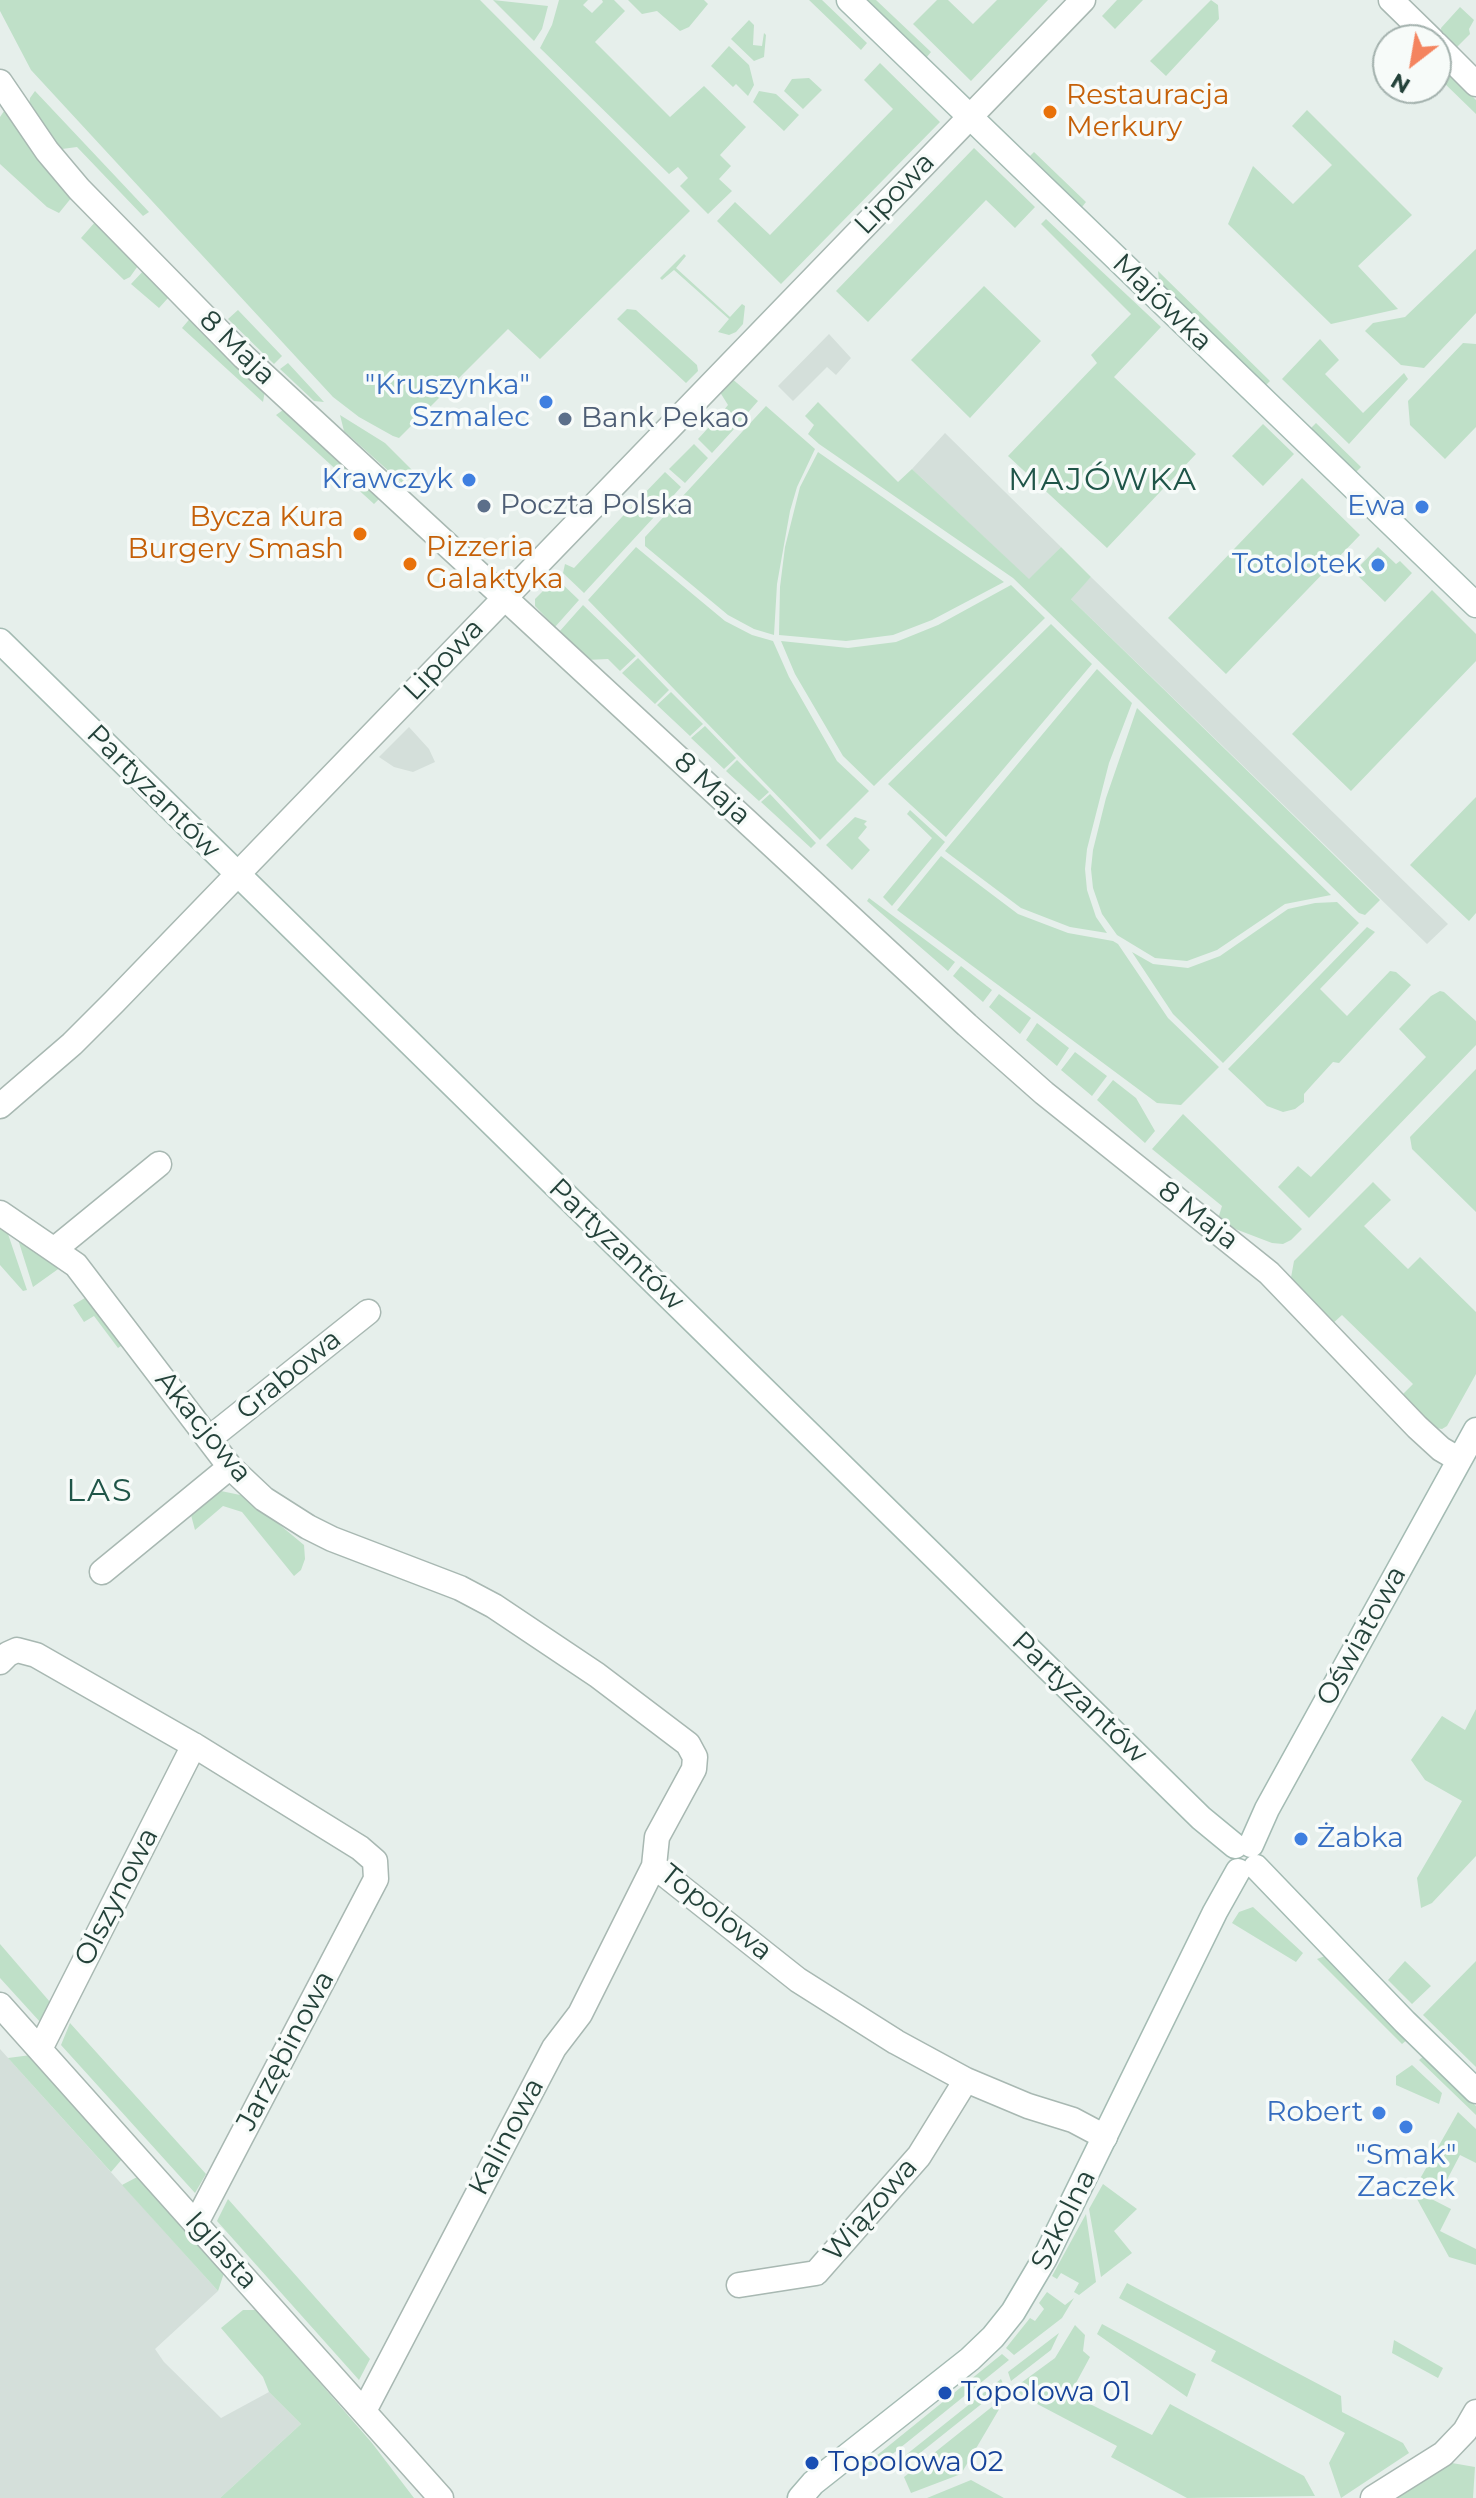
<!DOCTYPE html>
<meta charset="utf-8">
<style>
body{margin:0}
#map{position:relative;width:1476px;height:2498px;overflow:hidden;background:#e6efeb;font-family:Montserrat,sans-serif}
canvas{display:block}
.north{position:absolute;left:1372px;top:24px;width:80px;height:80px;box-sizing:border-box;background:#f7fbf9;border:2px solid #a3b1ad;border-radius:50%;rotate:211deg;font-size:22px;font-weight:700;line-height:32px;text-align:center;color:#24423a}
.north::after{content:'';display:block;margin:auto;width:28px;height:36px;background:#f4845f;clip-path:polygon(50% 0,100% 100%,50% 72%,0 100%)}
</style>
<div id="map">
<canvas width="1476" height="2498"></canvas>
<div class="north">N</div>
</div>
<script>
const context = document.querySelector('canvas').getContext('2d');
context.lineJoin = 'round';
function paint(path, color) { context.fillStyle = color; context.fill(path, 'evenodd'); }
const poly = rows => new Path2D(rows.map(r => 'M' + r).join(''));
function stroke(path, color, width, dash) { context.strokeStyle = color; context.lineWidth = width; context.lineCap = dash ? 'butt' : 'round'; context.setLineDash(dash || []); context.stroke(path); }
function drawText(font, color, halo, rows, align = 'center') {
  context.font = font + ' Montserrat,sans-serif'; context.lineWidth = 7; context.setLineDash([]); context.textBaseline = 'middle'; context.strokeStyle = halo; context.fillStyle = color; for (const [text, x, y, turn = 0] of rows) {
    context.save(); context.translate(x, y); context.rotate((+turn || 0) * Math.PI / 180); context.textAlign = isNaN(turn) ? turn : align; if (halo) context.strokeText(text, 0, 0); context.fillText(text, 0, 0); context.restore();
  }
}
paint(poly([
 [829,334,851,358,836,375,827,367,793,401,778,386],
 [945,433,1061,547,1029,580,912,469],
 [1091,577,1448,924,1427,944,1070,598],
 [409,727,429,749,435,762,413,772,394,767,379,757],
 [0,2049,218,2291,155,2349,164,2362,221,2418,269,2392,301,2424,220,2498,0,2498]
]), '#d4dfda');
paint(poly([
 [0,0,480,0,690,211,540,359,508,329,399,438,393,436,359,417,333,397,31,70,0,11],
 [493,0,548,6,542,29,534,41],
 [559,0,588,0,583,5,592,13,603,2,602,0,614,0,625,11,595,42,670,117,704,86,746,127,720,155,731,166,719,179,732,191,708,214,680,186,688,178,678,167,669,174,540,48,552,25],
 [628,0,704,0,708,4,689,27,680,31,657,11,642,14],
 [809,0,822,0,867,43,861,50],
 [867,0,876,0,931,52,926,58],
 [937,0,948,0,973,24,997,0,1048,0,971,81,913,24],
 [1117,0,1143,0,1115,29,1102,16],
 [1211,0,1218,5,1219,19,1166,76,1150,61],
 [1460,7,1474,20,1469,29,1470,34,1454,50,1442,39,1441,28],
 [749,20,754,25,753,45,762,46,764,33,766,35,764,57,754,61,731,39],
 [729,46,749,65,754,85,748,96,736,84,733,87,711,66],
 [880,63,940,122,781,284,717,221,735,202,770,235,893,109,864,80],
 [1448,72,1476,100,1476,114,1441,80],
 [809,78,822,90,803,109,784,91,792,79],
 [35,91,149,212,143,216,77,147,62,149,33,113,29,106,30,98],
 [759,91,776,94,799,115,784,131,753,102],
 [1307,110,1412,215,1358,266,1398,309,1331,324,1228,224,1253,166,1293,204,1332,165,1292,126],
 [4,111,72,197,59,213,47,207,0,164,0,117],
 [974,148,1035,207,1015,228,986,200,868,322,836,291],
 [1034,152,1086,202,1082,207,1030,156],
 [1046,219,1161,327,1114,377,1196,454,1107,548,1008,456,1097,363,1091,355,1131,314,1041,224],
 [96,221,140,263,130,277,124,280,81,238],
 [1476,249,1476,313,1424,368,1401,365,1365,331,1373,323,1405,317],
 [684,254,686,256,676,268,730,317,742,304,745,306,743,324,736,332,729,335,718,332,729,319,674,270,662,280,660,278],
 [145,269,169,292,168,298,159,308,131,284],
 [1158,271,1270,381,1266,385,1159,281],
 [984,286,1041,341,970,418,911,360],
 [627,309,636,310,697,365,698,371,686,383,617,319],
 [238,310,282,356,274,364,228,319],
 [193,315,266,385,263,402,182,328],
 [1320,339,1339,360,1325,374,1363,413,1404,373,1408,379,1349,444,1282,379],
 [1463,343,1476,344,1476,427,1445,459,1410,425,1408,401],
 [288,363,324,402,314,401,280,369],
 [730,377,758,401,738,424,723,411,728,405,718,389],
 [818,402,898,482,912,469,1029,579,1061,547,1091,577,1071,599,1380,900,1365,915,1359,913,1013,578,819,444,808,434,814,425,805,416],
 [766,406,815,449,797,487,790,511,777,584,774,635,754,629,728,615,645,546,645,537],
 [283,410,293,410,383,495,374,504,276,415],
 [340,415,385,443,413,471,402,483,344,431],
 [720,415,734,429,712,453,698,439],
 [1316,423,1361,467,1356,472,1311,428],
 [1263,424,1294,454,1263,486,1232,456],
 [694,444,708,458,685,483,669,469],
 [818,452,1004,582,932,620,893,635,846,641,779,635,780,587,785,547,800,487],
 [665,472,681,487,658,513,641,497],
 [1302,478,1360,535,1226,674,1168,618],
 [637,501,655,516,584,593,563,573,565,564,574,568],
 [636,547,725,621,752,635,773,641,789,677,837,761,869,791,820,840,588,600],
 [1378,547,1396,564,1400,561,1412,573,1385,602,1354,572],
 [556,578,579,600,555,627,535,606,535,599],
 [1011,585,1045,618,874,786,843,756,795,674,781,641,848,648,896,642,938,625],
 [1432,590,1476,634,1476,661,1351,791,1292,734],
 [583,605,636,656,620,671,608,659,586,660,559,632],
 [1051,624,1092,664,946,837,888,784],
 [638,658,669,690,655,704,622,673],
 [1097,669,1132,703,1109,763,1087,849,1085,869,1087,890,1096,917,1107,933,1070,927,1021,908,945,851],
 [671,692,703,724,690,736,657,705],
 [1137,708,1331,895,1285,904,1217,950,1187,961,1155,958,1117,935,1102,914,1093,888,1091,869,1093,850,1106,798],
 [705,726,736,758,724,769,691,738],
 [737,760,769,792,759,801,726,771],
 [770,794,816,843,811,848,761,802],
 [1476,797,1476,913,1469,921,1410,865],
 [910,810,945,842,892,906,883,897,932,838,907,814],
 [855,817,867,821,864,824,867,827,858,838,870,850,852,870,826,845],
 [941,856,1018,914,1068,933,1113,941,1118,944,1168,1018,1219,1067,1181,1105,1157,1103,897,910],
 [869,898,955,962,948,971,867,901],
 [1337,902,1359,923,1223,1063,1173,1014,1132,952,1153,964,1188,968,1220,956,1288,909,1315,903],
 [1367,927,1375,932,1320,989,1347,1016,1390,971,1396,972,1411,985,1339,1063,1333,1062,1312,1085,1304,1094,1304,1102,1295,1109,1283,1112,1267,1106,1228,1069],
 [961,966,992,990,983,1002,953,976],
 [1440,991,1444,992,1476,1021,1476,1045,1309,1218,1278,1187,1298,1166,1311,1177,1426,1057,1399,1029,1431,996],
 [999,994,1031,1018,1020,1034,989,1007],
 [1037,1023,1069,1048,1057,1066,1026,1040],
 [1075,1052,1107,1076,1092,1096,1061,1070],
 [1476,1069,1476,1212,1412,1149,1410,1137],
 [1113,1080,1136,1098,1155,1131,1145,1143,1097,1100],
 [1183,1114,1302,1229,1291,1240,1283,1244,1272,1243,1217,1222,1222,1206,1152,1149],
 [1373,1182,1391,1200,1364,1226,1408,1269,1420,1257,1476,1312,1476,1374,1447,1426,1442,1429,1436,1428,1402,1395,1413,1384,1342,1315,1331,1325,1290,1283,1294,1261],
 [0,1228,8,1234,27,1290,23,1291,0,1265],
 [16,1233,61,1267,33,1287],
 [90,1295,124,1344,118,1348,94,1316,84,1322,73,1305],
 [221,1491,245,1496,304,1545,305,1559,301,1570,294,1576,242,1512,223,1506,195,1530,191,1515,205,1500],
 [1476,1709,1476,1856,1432,1903,1421,1908,1417,1878,1462,1801,1425,1780,1411,1760,1442,1716,1465,1730],
 [1253,1907,1303,1953,1296,1962,1232,1923,1239,1912],
 [0,1944,50,2002,41,2023,0,1978],
 [1325,1956,1408,2039,1402,2044,1317,1959],
 [1405,1961,1431,1986,1412,2004,1388,1980],
 [1476,1961,1476,2067,1423,2015],
 [70,2023,206,2174,195,2193,61,2045],
 [31,2055,123,2158,111,2172,8,2058],
 [1424,2056,1476,2106,1476,2115,1419,2060],
 [1412,2065,1442,2093,1439,2104,1396,2085,1396,2076],
 [1458,2112,1476,2129,1476,2163,1460,2155,1439,2195,1417,2184],
 [139,2176,225,2270,218,2291,122,2185],
 [1103,2184,1137,2209,1114,2231,1132,2253,1101,2277,1089,2209],
 [1416,2191,1451,2209,1440,2231,1476,2249,1476,2265,1449,2257,1417,2199],
 [228,2199,370,2359,359,2380,217,2221],
 [1086,2214,1096,2282,1079,2295,1074,2292,1079,2283,1061,2273,1057,2279,1052,2276],
 [1127,2283,1341,2396,1342,2412,1403,2443,1409,2453,1341,2498,1329,2463,1345,2433,1211,2361,1216,2351,1119,2298],
 [1047,2292,1065,2305,1074,2298,1062,2318,1014,2355,1006,2348,1030,2318,1035,2321,1044,2309,1039,2303],
 [243,2310,257,2310,372,2443,414,2498,220,2498,301,2424,269,2392,263,2377,221,2328],
 [1102,2324,1196,2374,1187,2397,1097,2334],
 [1075,2325,1085,2335,1083,2351,1090,2357,1070,2394,1152,2435,1170,2404,1304,2476,1315,2496,1187,2498,1111,2457,1117,2446,1024,2397,1014,2388,1055,2358],
 [1059,2333,1051,2350,1011,2381,1008,2372],
 [1394,2340,1443,2368,1438,2378,1392,2353],
 [1002,2354,1009,2360,869,2473,865,2465],
 [1001,2379,1004,2386,900,2469,897,2462],
 [1008,2394,961,2474,911,2493,904,2477],
 [1452,2463,1475,2467,1473,2498,1390,2498],
 [971,2480,1004,2498,927,2498]
]), '#bfe0c8');
const street = poly([
 [1391,0,1432,40],
 [1436,44,1476,84],
 [0,82,47,151,79,189,244,357,967,1025,1044,1093,1269,1273,1417,1427,1441,1449,1458,1459],
 [0,1106,72,1044,114,1002,1083,0],
 [0,1213,76,1265,230,1467,264,1499,308,1527,332,1539,460,1588,494,1606,597,1675,688,1744,695,1757,694,1769,657,1837,654,1866,798,1980,896,2042,966,2080,1028,2106,1073,2120,1105,2137],
 [55,1249,159,1164],
 [210,1438,368,1312],
 [102,1572,230,1467],
 [0,1662,8,1654,17,1650,36,1655,197,1747,360,1848,375,1861,376,1879,196,2223],
 [0,2005,441,2498],
 [40,2049,194,1745],
 [739,2285,816,2273,919,2156,966,2080],
 [364,2411,554,2048,580,2014,654,1866],
 [1373,2498,1443,2454,1465,2431,1476,2412]
]);
const secondary = poly([
 [849,0,1476,605],
 [0,641,1201,1818,1235,1846],
 [1251,1845,1267,1809,1476,1430],
 [1256,1867,1405,2022,1476,2091],
 [800,2498,813,2483,970,2359,993,2337,1013,2312,1045,2258,1215,1912,1238,1871]
]);
stroke(street, '#a8b8b2', 27);
stroke(secondary, '#a4bbb3', 27);
stroke(street, '#fff', 24);
stroke(secondary, '#fff', 24);
for (const [x, y, r, color] of [
 [1050,112,8,"#e8710a"],
 [546,402,8,"#3f7fe0"],
 [565,419,8,"#5c6f8a"],
 [469,480,8,"#3f7fe0"],
 [484,506,8,"#5c6f8a"],
 [1422,507,8,"#3f7fe0"],
 [360,534,8,"#e8710a"],
 [410,564,8,"#e8710a"],
 [1378,565,8,"#3f7fe0"],
 [1301,1839,8,"#3f7fe0"],
 [1379,2113,8,"#3f7fe0"],
 [1406,2127,8,"#3f7fe0"],
 [945,2393,8,"#1a4fb4"],
 [812,2463,8,"#1a4fb4"]
]) { const dot = new Path2D(); dot.arc(x, y, r, 0, 2 * Math.PI); context.fillStyle = color; context.fill(dot); stroke(dot, '#f7fbf9', 3); }
drawText('28px', '#c56008', '#f7fbf9', [
 ["Restauracja",1066,96],
 ["Merkury",1066,128],
 ["Bycza Kura",344,518,"right"],
 ["Burgery Smash",344,550,"right"],
 ["Pizzeria",426,548],
 ["Galaktyka",426,580]
], 'left');
drawText('28px', '#24423a', '#f7fbf9', [
 ["Lipowa",895,194,-46],
 ["Majówka",1162,303,44],
 ["8 Maja",237,348,44],
 ["Lipowa",444,660,-46],
 ["8 Maja",712,789,43],
 ["Partyzantów",153,792,45],
 ["8 Maja",1198,1216,38],
 ["Partyzantów",616,1245,44],
 ["Grabowa",289,1375,-39],
 ["Akacjowa",203,1427,51],
 ["Oświatowa",1362,1636,-61],
 ["Partyzantów",1079,1698,44],
 ["Olszynowa",117,1897,-63],
 ["Topolowa",716,1913,39],
 ["Jarzębinowa",286,2051,-62],
 ["Kalinowa",507,2137,-62],
 ["Wiązowa",871,2210,-49],
 ["Szkolna",1064,2220,-63],
 ["Iglasta",221,2251,48]
]);
drawText('28px', '#366cbe', '#f7fbf9', [
 ["\"Kruszynka\"",530,386],
 ["Szmalec",530,418],
 ["Krawczyk",453,480],
 ["Ewa",1406,507],
 ["Totolotek",1362,565],
 ["Żabka",1317,1839,"left"],
 ["Robert",1363,2113],
 ["\"Smak\"",1406,2156,"center"],
 ["Zaczek",1406,2188,"center"]
], 'right');
drawText('28px', '#4e5e75', '#f7fbf9', [
 ["Bank Pekao",581,419],
 ["Poczta Polska",500,506]
], 'left');
drawText('28px', '#164399', '#f7fbf9', [
 ["Topolowa 01",961,2393],
 ["Topolowa 02",828,2463]
], 'left');
context.letterSpacing = '2px';
drawText('32px', '#1f5548', '#f7fbf9', [
 ["MAJÓWKA",1103,481],
 ["LAS",100,1492]
]);
context.letterSpacing = '0px';
</script>
